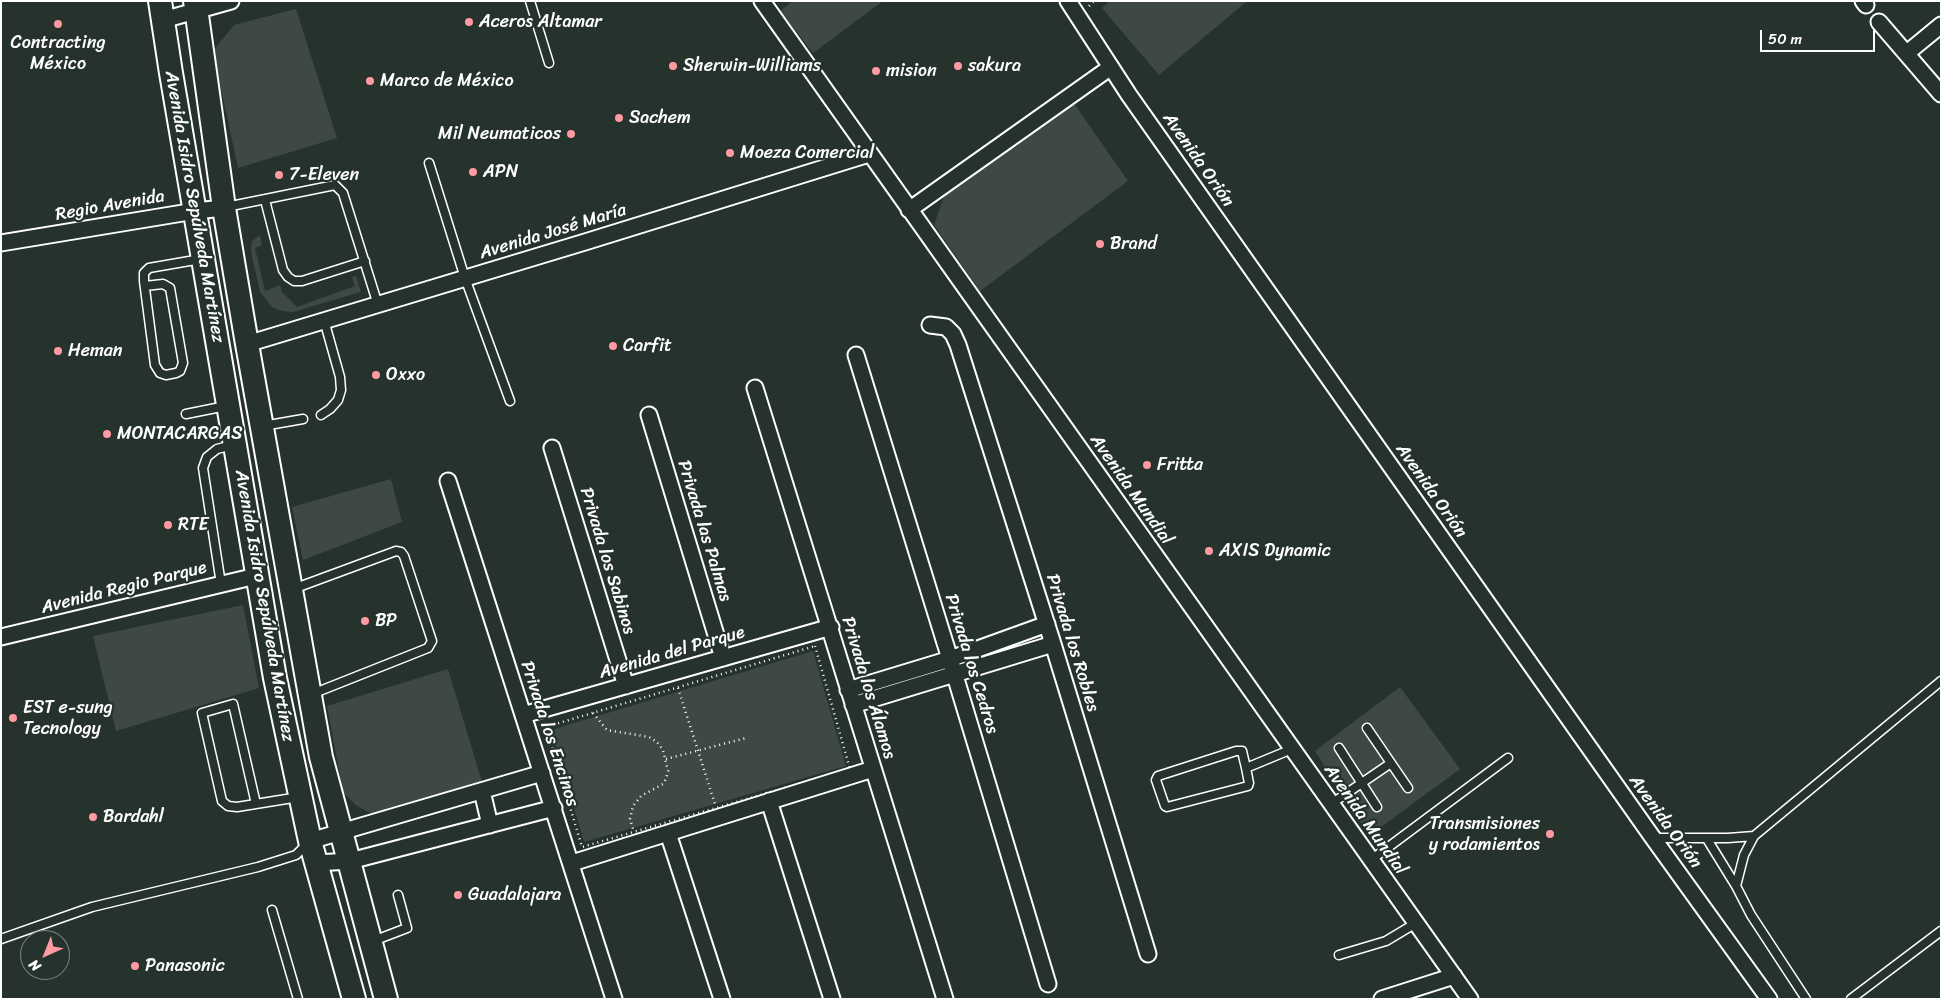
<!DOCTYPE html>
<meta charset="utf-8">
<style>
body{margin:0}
#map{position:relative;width:1942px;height:1000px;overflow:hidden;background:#26332d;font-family:Sriracha,sans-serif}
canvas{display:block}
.frame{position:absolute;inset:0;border:2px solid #fff;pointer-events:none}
.north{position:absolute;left:20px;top:930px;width:50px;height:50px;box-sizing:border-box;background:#26332d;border:1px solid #7d8581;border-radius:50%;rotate:224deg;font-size:14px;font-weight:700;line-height:20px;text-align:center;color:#fff}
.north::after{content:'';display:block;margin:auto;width:18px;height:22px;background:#ff9aa2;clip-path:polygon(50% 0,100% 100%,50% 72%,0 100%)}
.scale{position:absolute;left:1760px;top:30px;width:115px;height:22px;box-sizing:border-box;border:2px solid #fff;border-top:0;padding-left:6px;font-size:15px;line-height:18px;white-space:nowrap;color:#fff;-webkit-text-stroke:4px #26332d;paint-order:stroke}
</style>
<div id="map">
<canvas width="1942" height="1000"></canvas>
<div class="frame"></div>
<div class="north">N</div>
<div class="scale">50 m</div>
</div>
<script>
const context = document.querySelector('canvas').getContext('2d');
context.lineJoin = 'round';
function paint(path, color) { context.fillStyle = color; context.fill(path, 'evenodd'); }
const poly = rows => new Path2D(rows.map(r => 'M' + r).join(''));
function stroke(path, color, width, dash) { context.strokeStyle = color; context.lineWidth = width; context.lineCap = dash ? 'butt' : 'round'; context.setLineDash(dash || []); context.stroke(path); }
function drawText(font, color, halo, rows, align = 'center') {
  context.font = font + ' Sriracha,sans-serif'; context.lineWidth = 4.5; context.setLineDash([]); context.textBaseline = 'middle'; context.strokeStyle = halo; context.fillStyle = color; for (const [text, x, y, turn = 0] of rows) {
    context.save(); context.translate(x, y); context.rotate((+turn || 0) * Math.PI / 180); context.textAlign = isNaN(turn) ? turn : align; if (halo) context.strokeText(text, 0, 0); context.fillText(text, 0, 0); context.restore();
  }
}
paint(poly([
 [793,1,883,1,813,53,780,11],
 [1110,1,1247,1,1159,75,1102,8],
 [296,9,337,138,238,168,213,51,234,25],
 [1073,102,1128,181,980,291,934,225,944,196],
 [260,235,262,245,255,248,265,291,280,285,282,292,297,307,355,286,352,277,356,276,361,292,293,312,282,311,272,307,260,292,251,252,252,241],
 [391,479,402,522,303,560,292,507],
 [243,605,259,688,116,731,93,636],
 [813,651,846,766,584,842,551,730],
 [448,669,482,782,372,814,356,805,343,792,327,706],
 [1400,687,1460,769,1369,836,1315,751]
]), '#3e4944');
const service = poly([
 [530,1,549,63],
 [429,163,465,278,510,401],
 [265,200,283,270,288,277,294,281,302,281,365,261],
 [226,207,335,185,343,193,378,305],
 [145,286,163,284,170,288,183,363,180,371,176,373,166,375,160,373,155,365,144,281,144,273,149,268,201,259],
 [186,414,226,406],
 [321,415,330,409,338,400,341,390,340,377,324,320],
 [263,426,303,419],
 [221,584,203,468,207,457,217,449,233,445],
 [293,589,396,551,401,552,404,556,432,641,428,648,312,694],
 [1367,728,1408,788],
 [1339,748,1377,807],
 [1246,768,1249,783,1248,786,1167,807,1165,806,1156,780,1158,776,1236,751,1242,751,1246,768,1292,749],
 [256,804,233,704,202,713,222,801,228,806,237,807,299,797],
 [1331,804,1391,763],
 [1754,836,1744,855,1736,886,1751,915,1806,999],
 [1653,838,1728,838,1754,836,1941,681],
 [1707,839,1736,886],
 [1371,860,1508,758],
 [272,910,298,999],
 [1,939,92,907,258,867,296,855,307,844],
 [373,941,407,928,398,895],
 [1339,955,1386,941,1416,923],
 [1851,999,1941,931]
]);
const minor = poly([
 [762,1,1470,999],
 [1068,1,1129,95,1653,838,1769,999],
 [1863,1,1866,5],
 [163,20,231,1],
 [1879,22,1941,94],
 [1907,53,1941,25],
 [909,210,1111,67],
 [1,243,195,211,224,208],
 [930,325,946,327,953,334,958,345,1053,644,1148,954],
 [247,344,585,242,869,154],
 [856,355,950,659,1048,984],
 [755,388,945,999],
 [649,415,723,658],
 [552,448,626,686],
 [448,481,614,999],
 [1,637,256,576],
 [848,690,950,659,1047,624],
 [853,705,1053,644],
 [523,715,831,627],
 [482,791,490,825],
 [769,801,832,999],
 [668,833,722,999],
 [310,841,542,773],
 [316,863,350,861,554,808],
 [572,863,873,769],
 [1382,999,1454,976]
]);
const secondary = poly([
 [160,1,171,73,275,678,310,841,354,999],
 [195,1,224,208,247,344,321,757,386,999]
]);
stroke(service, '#fff', 11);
stroke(minor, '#fff', 19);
stroke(secondary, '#fff', 26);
stroke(poly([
 [1089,6,1094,1],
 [815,646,850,769,582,847,546,727,815,646],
 [678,688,715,804],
 [593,713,607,730,649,737,657,742,663,750,668,771,666,779,663,784,641,796,633,806,630,819,633,829],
 [666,759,746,738]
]), '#fff', 2.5, [1, 4]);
stroke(service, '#26332d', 8);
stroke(minor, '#26332d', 15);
stroke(secondary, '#26332d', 22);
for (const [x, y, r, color] of [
 [469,22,5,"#ff9aa2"],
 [58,24,5,"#ff9aa2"],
 [673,66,5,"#ff9aa2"],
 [958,66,5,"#ff9aa2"],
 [876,71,5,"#ff9aa2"],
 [370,81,5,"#ff9aa2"],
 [619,118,5,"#ff9aa2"],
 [571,134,5,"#ff9aa2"],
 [730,153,5,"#ff9aa2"],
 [473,172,5,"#ff9aa2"],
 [279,175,5,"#ff9aa2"],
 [1100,244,5,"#ff9aa2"],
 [613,346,5,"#ff9aa2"],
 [58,351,5,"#ff9aa2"],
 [376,375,5,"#ff9aa2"],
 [107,434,5,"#ff9aa2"],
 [1147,465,5,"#ff9aa2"],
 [168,525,5,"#ff9aa2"],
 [1209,551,5,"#ff9aa2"],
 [365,621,5,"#ff9aa2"],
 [13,718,5,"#ff9aa2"],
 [93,817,5,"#ff9aa2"],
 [1550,834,5,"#ff9aa2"],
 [458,895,5,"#ff9aa2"],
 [135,966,5,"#ff9aa2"]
]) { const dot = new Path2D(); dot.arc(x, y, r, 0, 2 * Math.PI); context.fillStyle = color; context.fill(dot); stroke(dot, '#26332d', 2); }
drawText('18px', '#fff', '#26332d', [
 ["Aceros Altamar",479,22],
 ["Contracting",58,43,"center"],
 ["México",58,64,"center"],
 ["Sherwin-Williams",683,66],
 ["sakura",968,66],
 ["mision",886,71],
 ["Marco de México",380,81],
 ["Sachem",629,118],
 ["Mil Neumaticos",561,134,"right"],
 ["Moeza Comercial",740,153],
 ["APN",483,172],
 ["7-Eleven",289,175],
 ["Brand",1110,244],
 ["Carfit",623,346],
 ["Heman",68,351],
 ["Oxxo",386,375],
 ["MONTACARGAS",117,434],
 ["Fritta",1157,465],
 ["RTE",178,525],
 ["AXIS Dynamic",1219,551],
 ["BP",375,621],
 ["EST e-sung",23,708],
 ["Tecnology",23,729],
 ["Bardahl",103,817],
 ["Transmisiones",1540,824,"right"],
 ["y rodamientos",1540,845,"right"],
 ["Guadalajara",468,895],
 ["Panasonic",145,966]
], 'left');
drawText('18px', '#fff', '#26332d', [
 ["Avenida Orión",1198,160,55],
 ["Regio Avenida",110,206,-10],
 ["Avenida Isidro Sepúlveda Martínez",194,207,80],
 ["Avenida José María",553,232,-17],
 ["Avenida Mundial",1131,490,55],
 ["Avenida Orión",1431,491,55],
 ["Privada las Palmas",704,531,73],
 ["Privada los Sabinos",607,561,73],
 ["Avenida Regio Parque",124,588,-14],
 ["Avenida Isidro Sepúlveda Martínez",264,606,80],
 ["Privada los Robles",1072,643,73],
 ["Avenida del Parque",672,653,-16],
 ["Privada los Cedros",971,664,73],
 ["Privada los Álamos",868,688,73],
 ["Privada los Encinos",549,734,72],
 ["Avenida Mundial",1365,820,55],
 ["Avenida Orión",1665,822,54]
]);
</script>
